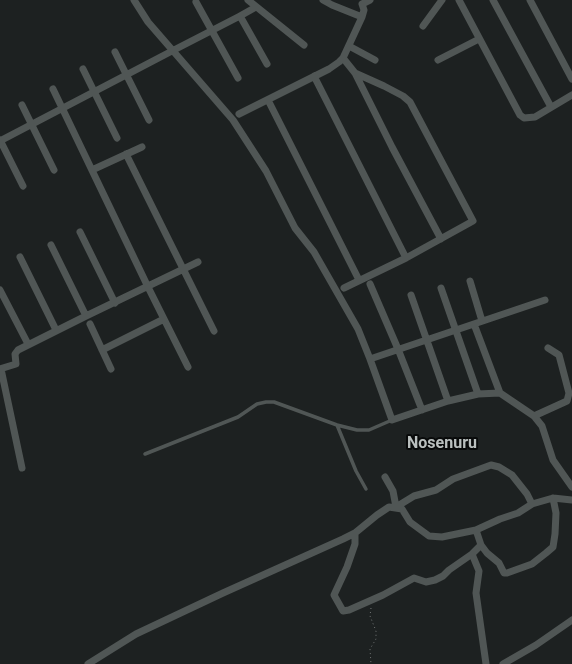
<!DOCTYPE html>
<style>
body{margin:0}
canvas{display:block;background:#1d2121}
</style>
<canvas width="572" height="664"></canvas>
<script>
const context = document.querySelector('canvas').getContext('2d');
context.lineJoin = 'round';
const poly = rows => new Path2D(rows.map(r => 'M' + r).join(''));
function stroke(path, color, width, dash) { context.strokeStyle = color; context.lineWidth = width; context.lineCap = dash ? 'butt' : 'round'; context.setLineDash(dash || []); context.stroke(path); }
function drawText(font, color, halo, rows, align = 'center') {
  context.font = font + ' Roboto,sans-serif'; context.lineWidth = 4; context.setLineDash([]); context.textBaseline = 'middle'; context.strokeStyle = halo; context.fillStyle = color; for (const [text, x, y, turn = 0] of rows) {
    context.save(); context.translate(x, y); context.rotate((+turn || 0) * Math.PI / 180); context.textAlign = isNaN(turn) ? turn : align; if (halo) context.strokeText(text, 0, 0); context.fillText(text, 0, 0); context.restore();
  }
}
stroke(poly([
 [371,608,370,616,376,631,376,639,370,649,371,664]
]), '#727676', 1, [1, 3]);
stroke(poly([
 [337,425,356,471,366,489],
 [145,454,238,417,257,404,266,402,274,402,337,425,357,430,369,430,392,420]
]), '#505655', 3.5);
stroke(poly([
 [134,0,148,22,233,120,266,171,295,228,314,252,358,329,370,359,392,420,448,401,478,394,500,393,534,416,542,426,553,460,572,487],
 [248,0,304,45],
 [323,0,332,5,362,17],
 [459,0,520,115,524,118,535,117,572,95],
 [493,0,551,107],
 [530,0,572,79],
 [196,2,238,78],
 [240,16,267,64],
 [423,26,442,0],
 [349,46,375,60],
 [115,52,149,120],
 [343,58,355,73,392,147,441,239],
 [438,60,479,39],
 [83,69,117,138],
 [314,76,406,258],
 [53,89,148,287,188,367],
 [268,100,359,280],
 [22,105,54,170],
 [239,114,329,69,339,62,343,58,362,17,364,10,362,4,370,0],
 [0,140,23,186],
 [0,141,172,51,240,16,256,7],
 [126,154,214,331],
 [92,170,142,147],
 [80,232,115,303],
 [51,245,86,316,198,262],
 [20,257,56,330],
 [470,281,482,321],
 [370,284,398,349,422,410],
 [344,288,406,258,473,221,410,102,403,96,384,86,355,73],
 [441,288,478,394],
 [0,290,28,344],
 [411,295,448,401],
 [90,324,111,369],
 [474,324,500,393],
 [102,350,164,319],
 [370,359,545,300],
 [0,369,16,364,15,354,18,350,86,316],
 [1,369,22,468],
 [534,416,567,401,569,393,559,355,548,348],
 [385,477,393,491,396,507,414,496,436,490,453,479,491,465,499,467,512,475,527,494,532,504],
 [355,533,355,544,347,567,334,595,343,611,349,610,383,595,414,578,426,582,435,580,443,576,449,570,472,554,481,545,476,530],
 [481,545,487,553,499,563,504,573,507,573,532,564,546,553,553,547,555,534,556,513,553,498],
 [472,554,479,571,476,593,486,664],
 [88,664,136,634,223,593,343,539,355,533,377,515,389,507,402,509,410,522,429,536,442,537,476,530,500,519,518,513,532,504,553,498,572,500],
 [503,664,536,645,572,620]
]), '#505655', 7);
drawText('bold 16px', '#bac0bf', '#080a0a', [
 ["Nosenuru",442,444]
]);
</script>
